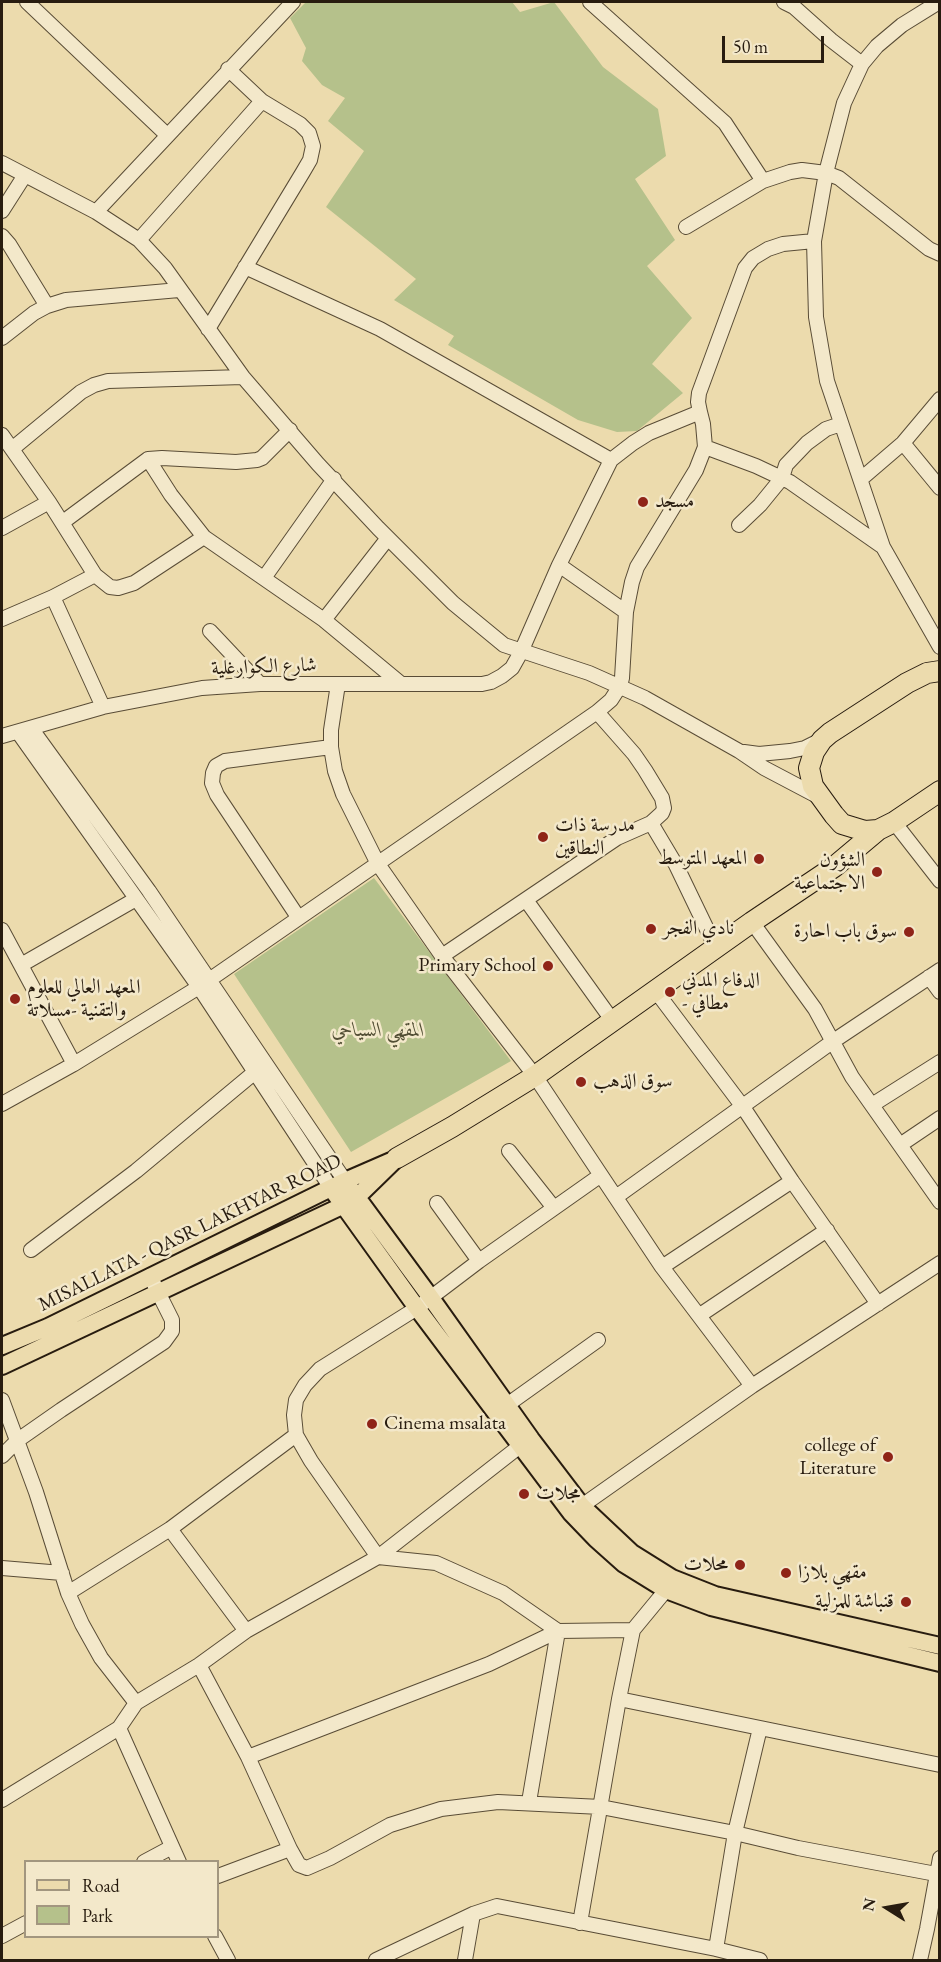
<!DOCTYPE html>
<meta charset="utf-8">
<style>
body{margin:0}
#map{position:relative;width:941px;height:1962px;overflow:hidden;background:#ecdbad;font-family:"EB Garamond",serif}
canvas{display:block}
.frame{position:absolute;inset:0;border:3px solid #281c0f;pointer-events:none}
.legend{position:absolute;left:24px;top:1860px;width:195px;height:78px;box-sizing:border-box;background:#f3e8ca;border:2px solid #a2967f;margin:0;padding:8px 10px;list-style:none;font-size:18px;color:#281c0f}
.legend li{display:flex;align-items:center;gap:12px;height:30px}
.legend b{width:30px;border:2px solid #a2967f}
.north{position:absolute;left:857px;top:1878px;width:60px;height:60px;-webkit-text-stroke:4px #f3e8ca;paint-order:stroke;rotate:281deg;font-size:16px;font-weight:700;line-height:24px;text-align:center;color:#281c0f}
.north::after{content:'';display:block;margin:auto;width:21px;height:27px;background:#281c0f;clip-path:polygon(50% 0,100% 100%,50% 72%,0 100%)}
.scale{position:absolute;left:722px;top:36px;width:102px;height:27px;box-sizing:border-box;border:3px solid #281c0f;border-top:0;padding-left:8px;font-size:18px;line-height:21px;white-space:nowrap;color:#281c0f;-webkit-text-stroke:4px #f3e8ca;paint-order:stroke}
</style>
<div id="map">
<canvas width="941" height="1962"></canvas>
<div class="frame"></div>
<ul class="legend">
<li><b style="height:8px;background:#ecdbad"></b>Road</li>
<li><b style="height:16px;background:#b5c18b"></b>Park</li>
</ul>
<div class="north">N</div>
<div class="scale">50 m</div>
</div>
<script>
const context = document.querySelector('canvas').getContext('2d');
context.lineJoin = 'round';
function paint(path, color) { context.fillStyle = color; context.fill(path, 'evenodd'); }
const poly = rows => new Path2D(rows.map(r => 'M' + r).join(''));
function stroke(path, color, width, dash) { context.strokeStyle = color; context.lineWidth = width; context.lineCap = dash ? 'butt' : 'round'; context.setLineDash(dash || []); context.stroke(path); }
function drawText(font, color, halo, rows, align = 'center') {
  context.font = font + ' "EB Garamond",Amiri,serif'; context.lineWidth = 5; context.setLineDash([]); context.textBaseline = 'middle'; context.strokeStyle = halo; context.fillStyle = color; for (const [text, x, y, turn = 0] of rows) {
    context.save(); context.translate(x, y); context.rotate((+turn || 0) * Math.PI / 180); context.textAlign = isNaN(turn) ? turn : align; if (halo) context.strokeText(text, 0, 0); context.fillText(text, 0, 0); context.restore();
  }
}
paint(poly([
 [306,2,512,2,520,12,554,2,603,67,658,109,666,156,635,179,675,240,647,266,692,318,652,364,683,393,637,431,617,432,578,420,448,345,454,336,394,300,416,279,326,207,364,151,328,121,345,98,322,85,302,61,306,48,290,18],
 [374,878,511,1061,351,1152,234,974]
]), '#b5c18b');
const minor = poly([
 [27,2,167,135],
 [590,2,725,123,763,181],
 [784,2,794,7,831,40,862,64],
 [939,2,902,25,877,46,862,64,844,103,826,173,814,241,816,317,827,381,883,547,940,647],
 [2,163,96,212,139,240,165,268,243,377,318,464,378,528,453,603,504,645,589,673,645,698,739,751,764,768,819,797],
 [2,211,25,175],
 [96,212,293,2],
 [686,227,763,181,790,172,802,170,826,173,839,178,929,249,940,254],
 [2,236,9,244,47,306],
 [139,240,262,101],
 [245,267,380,329,611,460],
 [208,329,303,172,310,160,313,146,309,133,300,124,262,101,228,69],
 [2,338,34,313,47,306,66,300,179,290],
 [2,435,49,502,95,575,110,587,118,588,134,583,204,537],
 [903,443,940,488],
 [705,447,756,466,790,482,883,547],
 [12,449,81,392,94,385,108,381,243,377],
 [148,459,171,495,204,537,324,620,400,683],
 [861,479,903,443,940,399],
 [63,522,148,459,162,458,236,462,257,460,262,458,290,430],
 [739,525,760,505,782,478,786,465,807,443,826,429,841,424],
 [2,528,49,502],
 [559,565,626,612],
 [264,578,334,479],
 [53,597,103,707],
 [2,619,53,597,95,575],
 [324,620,388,538],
 [210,631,260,684],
 [338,684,331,730,331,747,335,771,343,794,378,864,442,956,535,1076,662,1267,752,1386],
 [31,728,149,891,345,1181],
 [18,732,199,987,331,1188],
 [2,736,103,707,202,688,260,684,482,684,491,682,502,676,512,668,521,652,559,565,611,460,633,443,649,433,700,412,698,402,699,393,745,268,753,258,768,249,783,244,814,241],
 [744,752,759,754,790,751,805,748,821,740],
 [894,822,940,881],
 [651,823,676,865,716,948],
 [526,900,612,1020],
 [298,917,217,795,212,783,213,773,216,766,225,761,331,747],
 [752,922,815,1009,852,1077,940,1202],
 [2,930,74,1064],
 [442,956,617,838,651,823,662,813,664,808,662,798,645,770,634,754,597,712],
 [21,965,136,899],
 [929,977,940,992],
 [655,990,743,1107,792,1181,878,1304],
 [2,1104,74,1064,199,987,597,712,611,700,620,686,622,678,626,612,632,582,637,567,696,470,705,447,703,424,700,412],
 [872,1105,940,1062],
 [900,1145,940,1118],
 [509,1151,554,1208],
 [601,1175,479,1261,417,1308,320,1369,305,1385,296,1400,294,1415,296,1435,311,1461,378,1557,436,1563,503,1593,558,1631,633,1630],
 [616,1197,832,1042,940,970],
 [437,1203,479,1261],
 [31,1250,136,1171,255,1072],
 [662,1267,792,1181],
 [700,1315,827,1230],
 [2,1400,36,1492,68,1593,82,1624,101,1658,136,1703],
 [500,1410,598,1340],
 [2,1456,18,1440,61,1410,164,1342,172,1331,172,1320,150,1276],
 [576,1510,752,1386,940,1263],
 [170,1529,246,1631],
 [2,1568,62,1573],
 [68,1593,170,1529,296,1435],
 [199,1665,248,1757,290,1849,299,1865,307,1868,330,1858,390,1825,441,1809,498,1802,601,1807,735,1833,798,1848,936,1874],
 [619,1699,940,1765],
 [119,1728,179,1862],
 [248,1757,489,1664,558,1631],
 [2,1800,119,1728,136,1703,199,1665,246,1631,378,1557,520,1446],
 [529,1802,558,1631],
 [144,1862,172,1847],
 [218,1876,290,1849],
 [580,1923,619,1699,633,1630,666,1590],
 [2,1936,26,1923],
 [215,1936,228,1960],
 [716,1949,735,1833,760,1728],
 [376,1960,473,1914,497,1906,716,1949,760,1960],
 [465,1960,473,1914],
 [920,1960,927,1929,940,1858]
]);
const major = poly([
 [345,1181,431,1298,531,1439,582,1506,632,1553,672,1578,715,1595,940,1646],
 [331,1188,417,1308,571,1513,596,1539,624,1564,666,1590,711,1607,940,1663],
 [2,1346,48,1327,345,1181,391,1161],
 [2,1366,344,1205,356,1198,397,1158]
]);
const highway = poly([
 [940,671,927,673,907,683,830,733,822,740,814,752,809,768,813,786,834,815,842,824,865,831,878,830,894,822,940,791],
 [397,1158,452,1127,535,1076,752,922,834,867,878,830]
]);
stroke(minor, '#594c36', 16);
stroke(major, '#281c0f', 20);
stroke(highway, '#281c0f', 22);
stroke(minor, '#f3e8ca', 14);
stroke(major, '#ecdbad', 16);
stroke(highway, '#ecdbad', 20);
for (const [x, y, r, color] of [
 [643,502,6,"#8f2418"],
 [543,837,6,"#8f2418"],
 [759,859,6,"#8f2418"],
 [877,872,6,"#8f2418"],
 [651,929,6,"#8f2418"],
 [909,932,6,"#8f2418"],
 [548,966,6,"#8f2418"],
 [670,992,6,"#8f2418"],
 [15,999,6,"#8f2418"],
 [581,1082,6,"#8f2418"],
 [372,1424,6,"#8f2418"],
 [888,1457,6,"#8f2418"],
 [524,1494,6,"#8f2418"],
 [740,1565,6,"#8f2418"],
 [786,1573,6,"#8f2418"],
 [906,1602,6,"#8f2418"]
]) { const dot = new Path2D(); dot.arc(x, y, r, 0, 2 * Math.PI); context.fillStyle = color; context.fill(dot); stroke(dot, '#f3e8ca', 2); }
drawText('20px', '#281c0f', '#f3e8ca', [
 ["مسجد",655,502],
 ["مدرسة ذات",555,826],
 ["النطاقين",555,849],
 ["المعهد المتوسط",747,859,"right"],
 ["الشؤون",865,861,"right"],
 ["الاجتماعية",865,884,"right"],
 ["نادي الفجر",663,929],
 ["سوق باب احارة",897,932,"right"],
 ["Primary School",536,966,"right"],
 ["الدفاع المدني",682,981],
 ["- مطافي",682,1004],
 ["المعهد العالي للعلوم",27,988],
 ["والتقنية -مسلاتة",27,1011],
 ["سوق الذهب",593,1082],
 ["Cinema msalata",384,1424],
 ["college of",876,1446,"right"],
 ["Literature",876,1469,"right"],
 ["مجلات",536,1494],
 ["محلات",728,1565,"right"],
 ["مقهي بلازا",798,1573],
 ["قنباشة للمزلية",894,1602,"right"]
], 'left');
drawText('20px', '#281c0f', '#f3e8ca', [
 ["شارع الكوارغلية",264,667,-2],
 ["MISALLATA - QASR LAKHYAR ROAD",190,1233,-26]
]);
drawText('italic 20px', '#524e34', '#f3e8ca', [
 ["المقهي السياحي",378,1031]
]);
</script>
